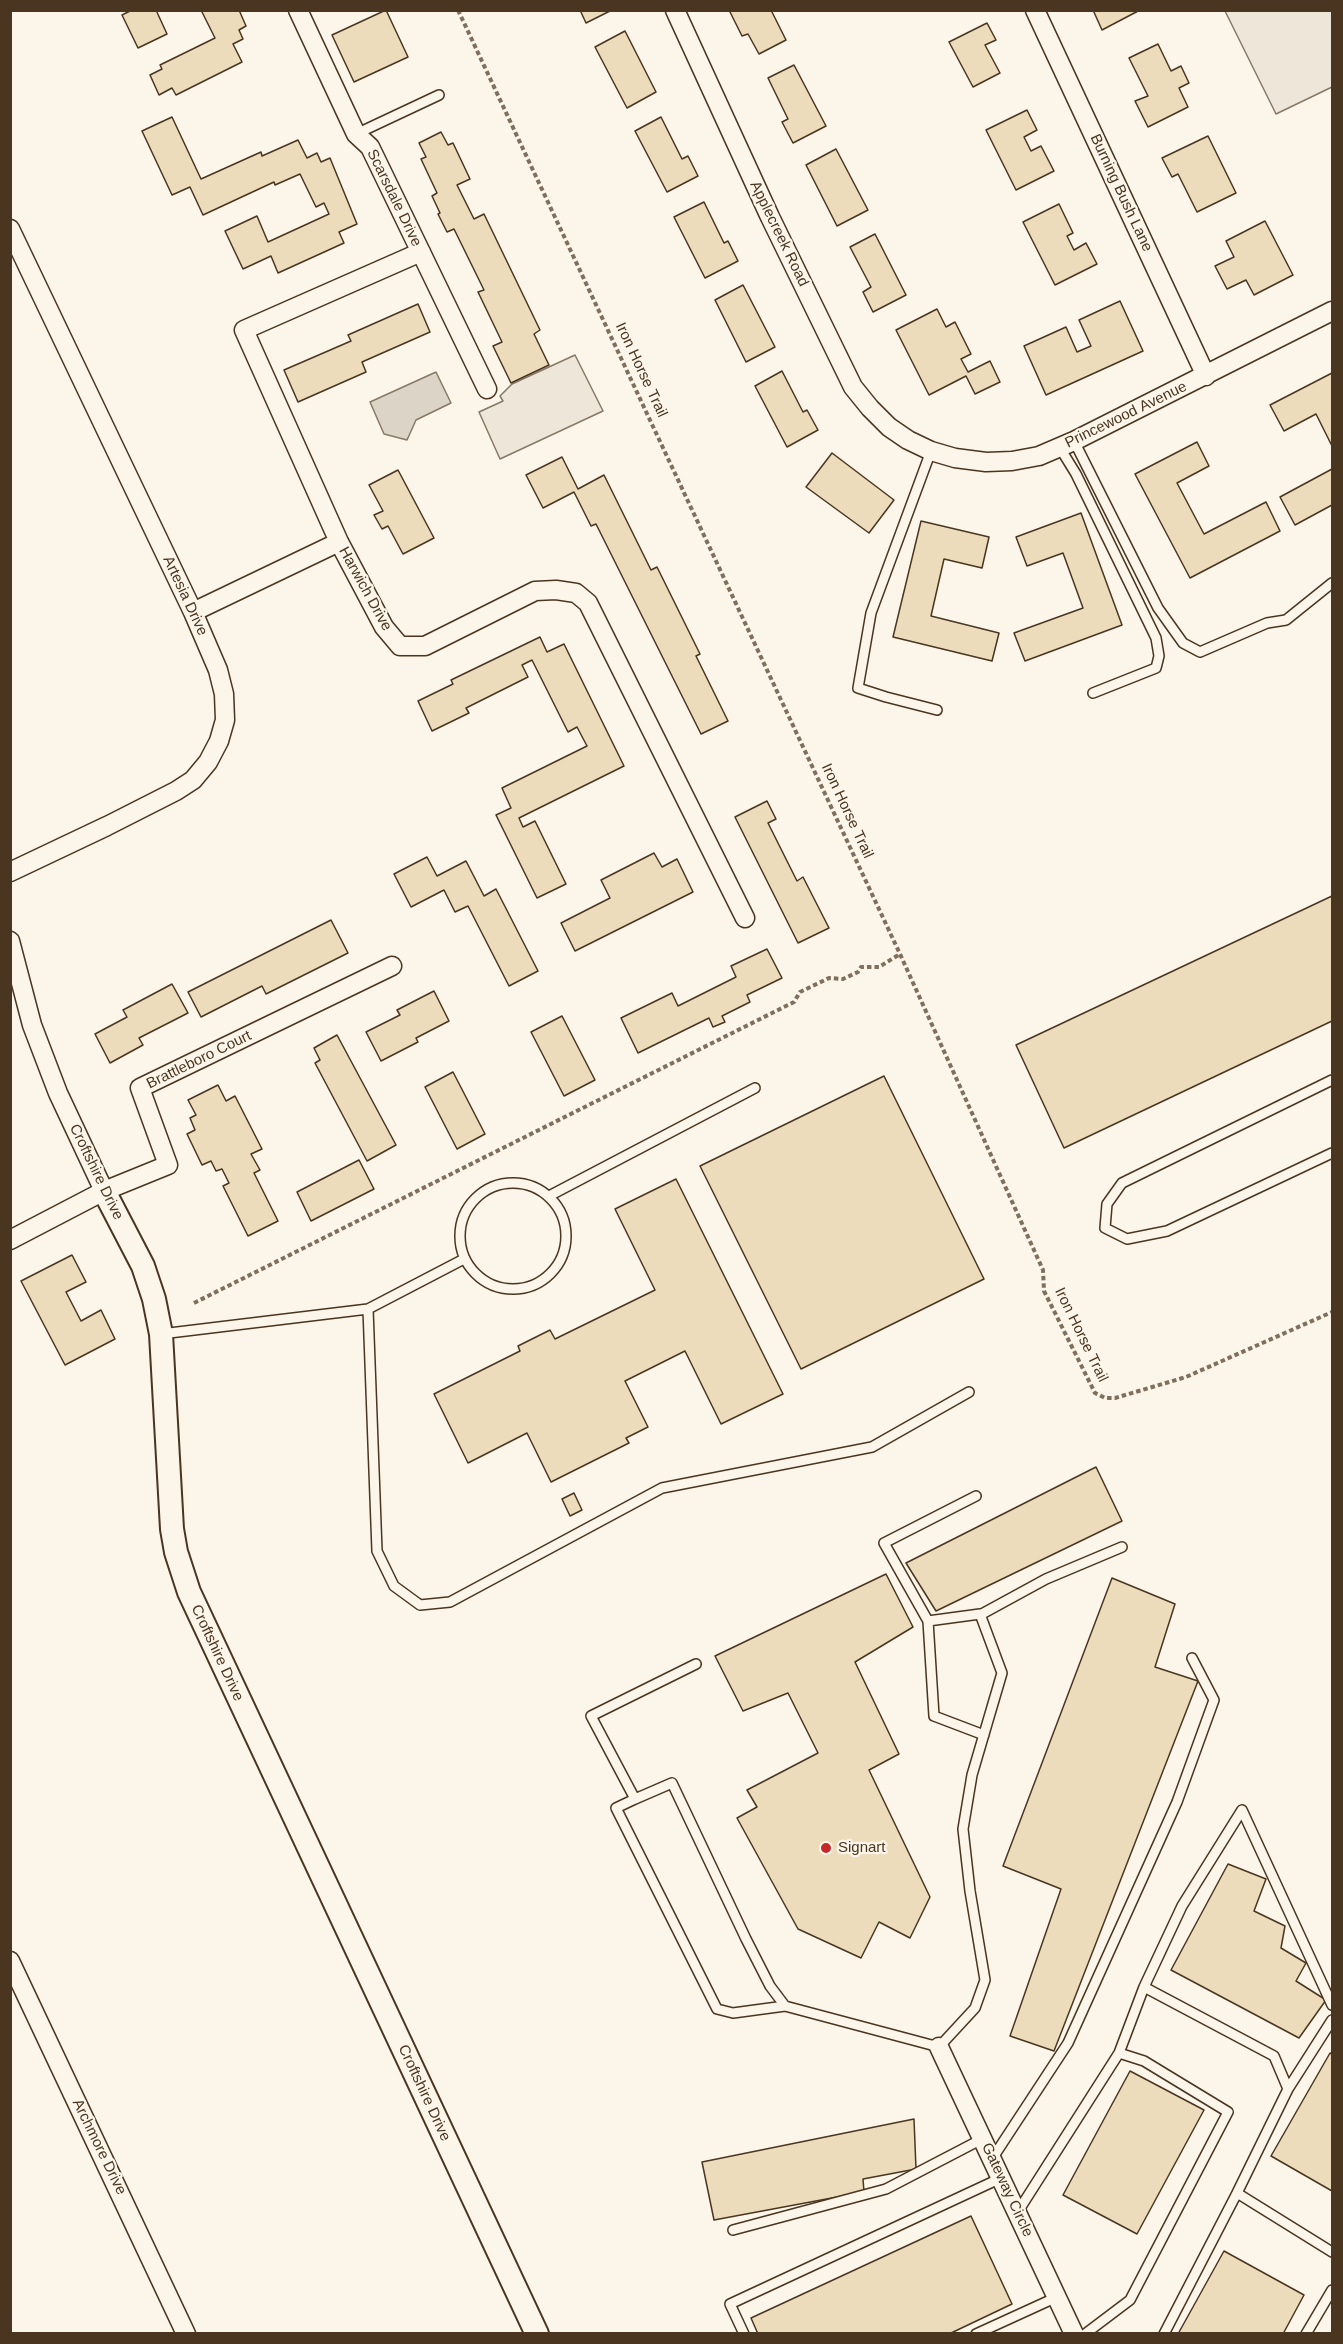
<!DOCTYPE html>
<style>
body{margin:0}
#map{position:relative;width:1343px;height:2344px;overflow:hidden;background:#fbf6e9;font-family:Helvetica,sans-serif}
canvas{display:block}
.frame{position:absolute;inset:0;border:12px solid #4a3520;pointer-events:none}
</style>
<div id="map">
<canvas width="1343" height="2344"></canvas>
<div class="frame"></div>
</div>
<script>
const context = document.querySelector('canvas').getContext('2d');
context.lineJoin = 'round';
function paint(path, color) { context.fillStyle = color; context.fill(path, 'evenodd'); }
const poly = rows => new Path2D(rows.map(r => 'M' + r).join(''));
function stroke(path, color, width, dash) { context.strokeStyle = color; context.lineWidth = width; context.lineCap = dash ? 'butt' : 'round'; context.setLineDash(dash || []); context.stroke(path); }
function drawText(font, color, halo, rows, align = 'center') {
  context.font = font + ' Helvetica,sans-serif'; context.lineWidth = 4.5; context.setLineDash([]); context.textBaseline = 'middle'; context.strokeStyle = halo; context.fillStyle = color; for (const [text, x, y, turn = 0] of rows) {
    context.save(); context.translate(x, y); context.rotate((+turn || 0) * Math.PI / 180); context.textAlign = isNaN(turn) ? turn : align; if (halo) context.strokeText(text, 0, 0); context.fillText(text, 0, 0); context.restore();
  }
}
const green = poly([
 [1225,11,1332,11,1332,87,1276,114,1225,11],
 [575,355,603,411,500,459,479,412,503,401,500,396,512,384,575,355]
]);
paint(green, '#ede6d9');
stroke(green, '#887966', 1.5);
const water = poly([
 [436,372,451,403,416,420,407,440,384,434,370,402,436,372]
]);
paint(water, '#dcd4c6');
stroke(water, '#887966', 1.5);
const building = poly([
 [132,10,156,10,167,34,138,48,122,15,132,10],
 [201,10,239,10,246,26,239,30,243,39,233,44,242,62,176,95,172,88,159,95,150,75,162,69,160,65,215,38,201,10],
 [386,10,408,57,354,82,332,35,386,10],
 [580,10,612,10,586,23,580,10],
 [729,10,771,10,786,40,759,54,748,34,742,36,729,10],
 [1093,10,1140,10,1102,30,1093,10],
 [987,23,996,40,985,45,1000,73,973,87,949,42,987,23],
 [625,31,656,92,627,108,595,47,625,31],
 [1158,44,1171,71,1181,66,1189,83,1179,88,1188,107,1148,127,1135,101,1148,96,1129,58,1158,44],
 [794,65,826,126,793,143,782,122,788,119,768,78,794,65],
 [1027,110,1037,130,1024,137,1031,151,1041,146,1054,171,1016,190,986,130,1027,110],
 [172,117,201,179,261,152,262,156,298,140,307,158,317,153,321,162,330,158,357,224,339,232,344,243,278,273,271,256,243,269,225,231,257,216,268,242,329,214,324,203,316,207,300,174,275,185,274,182,203,215,190,187,172,195,142,131,172,117],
 [661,117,682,159,688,156,698,176,667,192,635,131,661,117],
 [441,132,448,145,453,143,470,179,457,185,474,219,484,214,540,330,534,334,549,365,511,383,493,346,502,342,478,292,484,290,454,229,447,232,438,214,440,213,432,196,437,193,421,159,426,157,419,143,441,132],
 [1208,136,1236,193,1197,212,1178,174,1172,177,1162,158,1208,136],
 [836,149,868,210,837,226,806,165,836,149],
 [704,202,724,243,728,241,738,261,705,278,674,217,704,202],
 [1059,204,1073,233,1067,236,1074,250,1086,243,1097,264,1055,285,1023,222,1059,204],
 [1265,221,1293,275,1254,295,1246,280,1227,289,1215,266,1234,257,1226,241,1265,221],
 [875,234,906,295,873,312,863,292,871,287,850,247,875,234],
 [743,285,775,347,746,362,715,300,743,285],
 [1120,301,1143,351,1046,395,1024,346,1066,327,1077,352,1091,346,1079,320,1120,301],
 [418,304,430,332,362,362,366,372,298,402,284,370,351,341,348,335,418,304],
 [937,309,946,327,955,322,971,354,961,359,968,372,990,361,1000,382,975,394,966,376,929,395,896,330,937,309],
 [782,371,803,412,807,410,818,430,787,447,755,386,782,371],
 [1332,373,1332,446,1316,414,1284,431,1270,405,1332,373],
 [1197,442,1209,466,1177,483,1204,534,1266,502,1280,531,1190,578,1135,474,1197,442],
 [832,453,894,500,869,533,806,487,832,453],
 [562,457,578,489,604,475,651,570,657,567,700,654,696,656,728,721,701,734,596,524,591,526,574,492,543,508,526,475,562,457],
 [1332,469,1332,505,1295,525,1280,497,1332,469],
 [398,470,434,538,403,554,388,526,382,529,374,515,383,511,369,485,398,470],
 [1081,513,1122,625,1025,661,1014,633,1083,608,1063,553,1027,566,1016,537,1081,513],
 [921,521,989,537,982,568,944,559,931,616,999,633,992,661,893,637,921,521],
 [540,637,547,652,564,644,624,766,519,818,523,827,535,821,566,884,537,898,496,815,511,808,502,788,587,746,577,727,568,732,532,660,522,665,528,677,466,708,469,713,432,731,418,701,453,684,451,680,540,637],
 [767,801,776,819,768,823,797,881,803,877,829,928,798,943,735,817,767,801],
 [654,853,662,867,677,859,693,892,575,951,561,923,610,898,601,880,654,853],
 [427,857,437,876,466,861,484,896,496,889,538,971,509,986,468,906,455,912,444,890,411,907,394,874,427,857],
 [1332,896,1332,1021,1064,1148,1016,1045,1332,896],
 [331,920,348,953,266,994,262,986,201,1017,188,992,331,920],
 [767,949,782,978,747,995,750,1002,722,1016,725,1022,713,1027,709,1018,638,1053,621,1018,672,993,678,1006,736,977,731,966,767,949],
 [172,984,188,1013,139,1038,143,1045,110,1063,95,1034,127,1017,123,1010,172,984],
 [434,991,449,1021,416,1038,418,1042,381,1061,366,1032,400,1015,397,1010,434,991],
 [562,1016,595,1080,564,1096,531,1032,562,1016],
 [337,1035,396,1145,367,1161,315,1063,320,1060,314,1048,337,1035],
 [453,1072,485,1134,457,1149,425,1087,453,1072],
 [884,1076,984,1279,801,1369,700,1166,884,1076],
 [218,1085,226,1101,235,1096,262,1149,251,1154,260,1170,254,1173,278,1221,248,1236,223,1186,229,1183,222,1169,216,1171,211,1161,202,1165,187,1134,195,1130,190,1118,196,1115,188,1100,218,1085],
 [359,1160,374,1189,311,1221,297,1192,359,1160],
 [676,1179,783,1394,721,1424,685,1351,625,1381,648,1427,626,1438,629,1443,551,1482,527,1433,468,1463,434,1394,520,1351,518,1346,550,1330,555,1339,655,1290,615,1209,676,1179],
 [72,1255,86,1282,66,1292,81,1321,101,1310,115,1339,65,1365,21,1281,72,1255],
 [1096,1467,1122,1521,936,1611,906,1563,1096,1467],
 [574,1493,582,1510,570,1516,562,1499,574,1493],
 [886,1574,913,1627,855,1662,899,1754,869,1770,930,1897,910,1938,879,1922,861,1958,798,1929,737,1818,757,1807,747,1790,818,1753,788,1693,743,1711,715,1656,886,1574],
 [1112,1578,1175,1604,1155,1667,1198,1681,1054,2051,1010,2036,1061,1889,1003,1866,1112,1578],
 [1228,1864,1266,1879,1254,1911,1285,1926,1281,1948,1306,1963,1296,1981,1326,2000,1299,2038,1171,1970,1228,1864],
 [1330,2053,1332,2054,1332,2191,1271,2156,1330,2053],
 [1130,2071,1204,2110,1137,2234,1063,2195,1130,2071],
 [914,2119,916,2169,863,2179,864,2192,714,2220,702,2162,914,2119],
 [971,2216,1012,2304,949,2334,758,2334,751,2318,971,2216],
 [1224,2251,1304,2295,1283,2334,1178,2334,1224,2251]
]);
paint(building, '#ecdcbc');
stroke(building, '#4a3520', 1.5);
const service = poly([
 [356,134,439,95],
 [1074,441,1158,608,1183,643,1200,652,1267,623,1286,620,1332,583],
 [1060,448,1076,474,1156,638,1159,656,1156,668,1093,693],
 [931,451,871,613,858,688,886,697,937,710],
 [1332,1080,1122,1183,1107,1204,1105,1228,1127,1239,1167,1231,1332,1153],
 '460 1236a53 53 0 1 1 106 0a53 53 0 1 1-106 0Z',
 [549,1196,755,1088],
 [368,1309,377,1551,394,1586,420,1605,450,1602,662,1488,872,1447,969,1392],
 [161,1334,368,1309,464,1259],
 [980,1615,1046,1579,1122,1547],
 [928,1621,934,1716,984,1735],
 [696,1664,591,1716,635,1799,672,1783,746,1939,770,1986,785,2006],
 [635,1799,616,1808,717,2009,733,2013,785,2006,939,2047,975,2008,985,1980,970,1891,963,1829,972,1775,1002,1673,980,1614,928,1621,884,1543,976,1496],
 [1144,1987,1182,1906,1242,1810,1332,2005],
 [1119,2053,1144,1987,1274,2056,1288,2089,1237,2193],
 [1288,2089,1332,2020],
 [992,2159,1068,2043,1177,1802,1214,1700,1192,1658],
 [1017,2213,1119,2053,1144,2061,1228,2112,1130,2300,1085,2334],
 [733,2230,886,2189,982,2139],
 [744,2334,730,2304,1001,2178],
 [976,2334,1057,2297],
 [1164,2334,1237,2193,1332,2252],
 [1306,2334,1332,2290]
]);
const minor = poly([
 [298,10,356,134,370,147,487,389],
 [675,10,770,217,853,387,870,408,889,427,908,440,931,451,955,458,986,462,1012,461,1039,456,1074,441,1332,311],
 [1035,10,1206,376],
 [10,229,193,612,218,670,224,694,225,720,219,741,208,762,193,780,176,791,107,826,10,872],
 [421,252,244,330,339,542,384,627,400,646,425,646,535,591,556,590,576,593,588,603,745,918],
 [193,612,339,542],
 [10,941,32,1025,58,1093,104,1191],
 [10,1240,104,1191,168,1165,140,1088,392,966],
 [10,1961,186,2334],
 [939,2047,1074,2334]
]);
const tertiary = poly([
 [104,1191,143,1266,154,1299,161,1334,172,1529,176,1552,189,1592,537,2334]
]);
stroke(service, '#4a3520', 12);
stroke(minor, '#4a3520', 21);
stroke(tertiary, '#4a3520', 26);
stroke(poly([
 [458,10,900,954,1043,1270,1044,1291,1095,1393,1105,1398,1115,1398,1186,1377,1332,1312],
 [194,1303,794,1002,800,992,829,978,843,979,858,972,861,967,879,967,900,954]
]), '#7f6f5c', 4, [4.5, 3]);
stroke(service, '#fbf6e9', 9);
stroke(minor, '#fbf6e9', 18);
stroke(tertiary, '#fbf6e9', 22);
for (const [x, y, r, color] of [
 [826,1848,6,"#c62828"]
]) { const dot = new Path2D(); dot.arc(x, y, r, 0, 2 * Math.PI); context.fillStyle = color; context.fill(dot); stroke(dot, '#fbf6e9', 2); }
drawText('15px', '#4a3520', '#fbf6e9', [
 ["Burning Bush Lane",1121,193,65],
 ["Scarsdale Drive",394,198,64],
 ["Applecreek Road",779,234,64],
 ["Iron Horse Trail",641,370,65],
 ["Princewood Avenue",1126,415,-26],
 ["Harwich Drive",365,589,61],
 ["Artesia Drive",185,596,65],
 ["Iron Horse Trail",847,811,65],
 ["Brattleboro Court",199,1060,-26],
 ["Croftshire Drive",96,1172,64],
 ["Iron Horse Trail",1081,1335,64],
 ["Croftshire Drive",217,1653,65],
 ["Croftshire Drive",424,2093,65],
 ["Archmore Drive",99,2147,64],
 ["Gateway Circle",1007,2190,65]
]);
drawText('15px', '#4a3520', '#fbf6e9', [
 ["Signart",838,1848]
], 'left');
</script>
